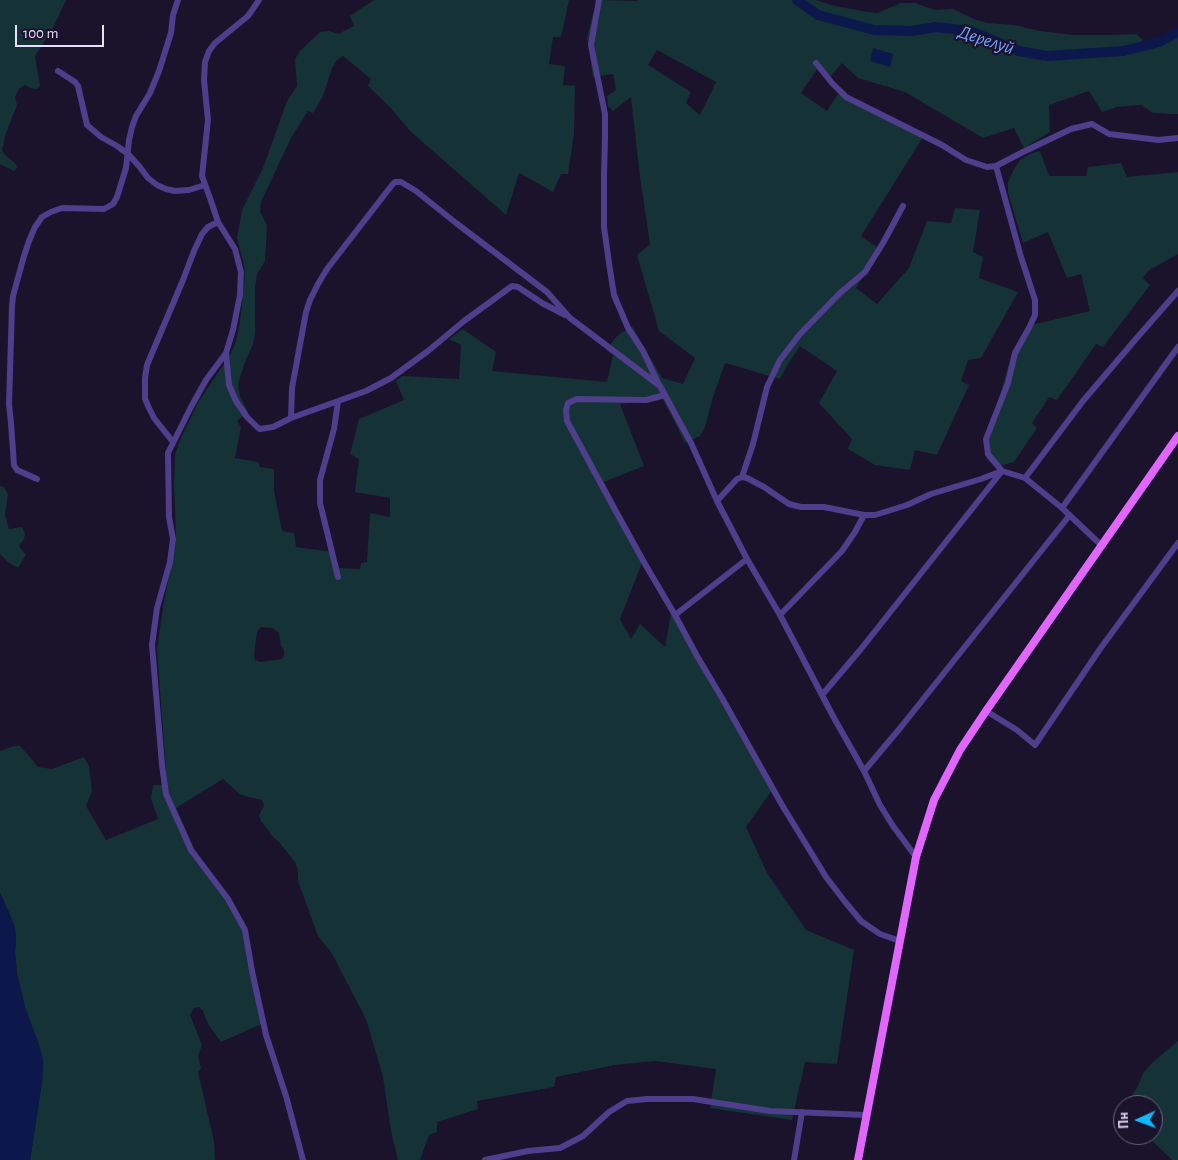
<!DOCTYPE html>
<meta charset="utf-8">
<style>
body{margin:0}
#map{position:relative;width:1178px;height:1160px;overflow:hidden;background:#1b122c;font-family:"Alegreya Sans",sans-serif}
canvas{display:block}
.north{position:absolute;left:1113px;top:1095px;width:50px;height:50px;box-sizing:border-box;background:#1b122c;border:1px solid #6d6480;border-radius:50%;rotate:268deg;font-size:14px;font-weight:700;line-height:20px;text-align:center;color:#e7deff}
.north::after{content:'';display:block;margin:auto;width:18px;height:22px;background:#0cb9fc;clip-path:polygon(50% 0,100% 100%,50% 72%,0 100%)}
.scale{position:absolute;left:15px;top:25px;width:89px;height:22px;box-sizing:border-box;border:2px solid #e7deff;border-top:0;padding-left:6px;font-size:15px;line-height:18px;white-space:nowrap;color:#e7deff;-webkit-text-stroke:4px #1b122c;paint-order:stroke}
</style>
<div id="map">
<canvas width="1178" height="1160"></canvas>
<div class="north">Пн</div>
<div class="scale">100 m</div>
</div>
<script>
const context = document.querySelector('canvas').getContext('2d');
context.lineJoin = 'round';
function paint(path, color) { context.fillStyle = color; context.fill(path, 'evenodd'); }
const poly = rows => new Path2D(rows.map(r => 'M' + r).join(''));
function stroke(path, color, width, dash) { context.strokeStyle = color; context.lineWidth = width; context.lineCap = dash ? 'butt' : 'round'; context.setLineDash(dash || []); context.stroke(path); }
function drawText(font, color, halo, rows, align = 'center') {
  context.font = font + ' "Alegreya Sans",sans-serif'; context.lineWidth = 4.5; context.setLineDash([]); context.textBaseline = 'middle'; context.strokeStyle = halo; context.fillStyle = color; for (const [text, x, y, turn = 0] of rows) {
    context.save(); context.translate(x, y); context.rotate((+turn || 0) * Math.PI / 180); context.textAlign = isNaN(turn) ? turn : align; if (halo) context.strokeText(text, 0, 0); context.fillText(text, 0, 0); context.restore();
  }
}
paint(poly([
 [0,0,66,0,53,28,35,56,40,86,37,89,30,88,25,85,19,89,15,97,17,105,6,133,2,150,5,155,16,164,17,168,14,171,0,164],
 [374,0,569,0,561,37,553,37,549,64,565,66,563,85,575,86,574,133,568,174,561,174,553,192,519,173,506,215,410,131,390,107,368,86,371,79,343,56,337,60,332,68,323,96,313,113,308,111,291,138,261,202,260,211,267,226,265,261,257,274,255,288,255,333,253,344,245,362,238,384,240,396,248,412,237,421,241,427,235,458,258,462,260,467,274,469,274,491,282,531,294,533,296,547,334,552,339,568,360,569,361,563,367,562,370,513,390,517,390,498,355,492,359,459,350,454,359,419,404,400,396,381,402,376,459,379,461,345,449,339,463,329,496,352,492,371,607,382,613,355,606,350,617,336,632,326,662,378,683,384,695,358,659,331,637,255,650,244,640,177,631,97,613,111,608,106,607,96,616,90,613,74,593,77,587,38,593,13,599,14,602,0,635,1,639,0,815,0,835,6,868,12,877,13,901,3,915,3,935,10,953,9,974,19,987,23,1014,25,1040,31,1074,35,1112,35,1136,34,1145,42,1152,45,1178,35,1178,114,1170,114,1153,113,1141,105,1117,107,1102,112,1089,91,1049,105,1050,132,1024,148,1014,128,983,138,905,92,858,78,842,63,827,81,817,69,801,93,827,111,842,88,850,96,925,134,861,236,881,250,856,288,877,304,909,268,927,221,951,223,955,208,980,210,973,252,983,257,979,278,1018,292,981,358,968,360,961,381,969,385,937,455,915,450,910,470,875,465,848,449,852,439,819,403,837,371,800,346,786,367,780,379,725,363,713,397,705,427,700,436,685,443,662,397,646,401,620,404,644,466,604,482,644,558,620,619,631,639,640,624,665,647,672,608,774,787,746,827,767,873,806,930,854,950,837,1064,805,1062,792,1120,710,1108,716,1069,655,1061,615,1065,556,1077,554,1087,477,1101,478,1109,437,1122,437,1132,429,1135,420,1160,398,1160,391,1131,383,1077,366,1019,331,952,318,936,298,881,298,870,295,862,279,842,273,837,261,821,259,815,264,806,262,800,241,795,223,779,176,808,194,848,206,869,244,926,266,1022,221,1042,208,1024,203,1011,199,1007,194,1008,190,1015,202,1045,198,1056,201,1068,198,1072,214,1141,215,1160,30,1160,42,1082,43,1060,39,1045,25,1007,17,974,15,952,16,940,15,928,10,915,0,893,0,751,14,746,20,746,31,758,38,767,52,769,84,757,89,766,92,791,86,806,106,840,158,819,151,798,153,785,167,785,157,649,164,601,175,549,176,539,174,482,175,455,180,440,199,401,230,355,236,341,240,322,245,275,244,265,237,238,242,210,263,168,287,101,297,86,295,59,300,51,320,32,329,31,338,34,354,26,350,16],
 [657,50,716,82,700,115,686,103,691,92,648,65],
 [261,627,273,628,279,633,281,646,284,650,284,655,282,659,261,662,255,660,254,655,257,632],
 [1040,151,1049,176,1086,176,1088,167,1121,163,1127,177,1178,172,1178,254,1148,271,1143,278,1150,285,1103,347,1096,344,1057,400,1049,397,1032,423,1037,428,1014,462,995,467,987,459,984,445,995,412,1013,350,1027,326,1090,311,1081,274,1067,278,1048,232,1023,243,1008,193,1008,182,1014,169,1020,160,1030,154],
 [0,486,4,487,8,494,5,515,9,529,22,527,25,534,24,539,19,546,26,555,18,568,8,562,0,554],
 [1178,1041,1178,1160,1172,1160,1146,1135,1153,1135,1153,1105,1126,1105,1138,1086,1143,1073,1153,1062]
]), '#153236');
paint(poly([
 [873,48,893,54,890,67,870,61],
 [0,893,10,915,15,928,16,940,15,952,17,974,25,1007,39,1045,43,1060,42,1082,30,1160,0,1160]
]), '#0c184b');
stroke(poly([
 [797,0,818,15,874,30,912,31,936,27,970,31,1019,51,1047,56,1124,51,1159,42,1178,32]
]), '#0c184b', 10);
stroke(poly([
 [259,0,248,16,215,43,209,51,205,62,204,80,208,120,202,176,210,198,218,222,235,249,241,272,240,295,233,330,226,353,206,380,191,407,168,453,169,517,173,539,170,562,157,608,152,645,162,765,166,794,191,850,228,899,245,930,252,971,266,1035,286,1096,303,1160],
 [599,0,591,45,605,114,605,138,604,175,604,227,609,263,614,295,628,328,643,351,659,385],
 [816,63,832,83,846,97,942,145,966,160,987,167,996,166,1023,152,1071,129,1092,124,1109,134,1158,140,1178,138],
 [58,71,75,82,78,86,87,125,101,137,117,146,128,154,139,166,148,178,157,185,166,189,175,191,189,190,205,185],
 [226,353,229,385,236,401,247,417,257,427,260,429,273,427,291,418,292,388,306,312,310,300,318,284,327,269,392,185,395,182,401,182,416,191,456,223,547,292,570,318,660,386,691,443,717,501,747,559,780,615,834,718,864,771,880,805,893,826,916,857],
 [665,395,646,400,577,399,568,403,566,410,567,421,614,508,645,564,675,615],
 [338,401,334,429,320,480,320,503,338,577],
 [291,418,366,391,391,378,428,351,464,321,512,286,518,287,542,303,565,315],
 [173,442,154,418,149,408,145,399,145,378,147,365,183,280,194,251,202,234,208,227,218,222],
 [742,477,753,444,767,387,780,360,800,334,840,293,865,272,883,243,903,206],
 [1025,478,1083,401,1135,340,1178,291],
 [37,479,17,470,14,465,11,423,9,404,12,306,13,296,24,256,29,241,35,227,42,217,51,212,62,208,104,209,113,204,117,197,126,168,129,140,132,127,136,116,150,93,159,71,171,33,173,15,178,0],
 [717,501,737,479,742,477,747,478,764,487,789,504,801,507,824,507,864,515,875,515,907,505,931,494,981,479,1002,471,1025,478,1062,508,1101,545],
 [1062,508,1178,347],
 [747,559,675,615,697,656,722,698,782,805,826,877,846,903,861,921,880,934,900,941],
 [780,615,842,551,855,532,864,515],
 [822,695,861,649,1002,471,988,454,986,439,1008,383,1015,353,1029,328,1035,315,1035,300,1021,257,996,166],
 [986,711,1017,730,1035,745,1100,649,1178,543],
 [864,771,901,727,1069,516],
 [485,1160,528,1151,560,1148,583,1136,609,1112,627,1101,647,1099,693,1099,770,1111,866,1115],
 [794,1160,802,1112]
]), '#4e3e8b', 6);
stroke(poly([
 [858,1160,916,857,934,800,960,750,986,711,1178,436]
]), '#e066fd', 8);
drawText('italic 19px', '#6da0fd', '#1b122c', [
 ["Дерелуй",986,40,18]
]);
</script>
